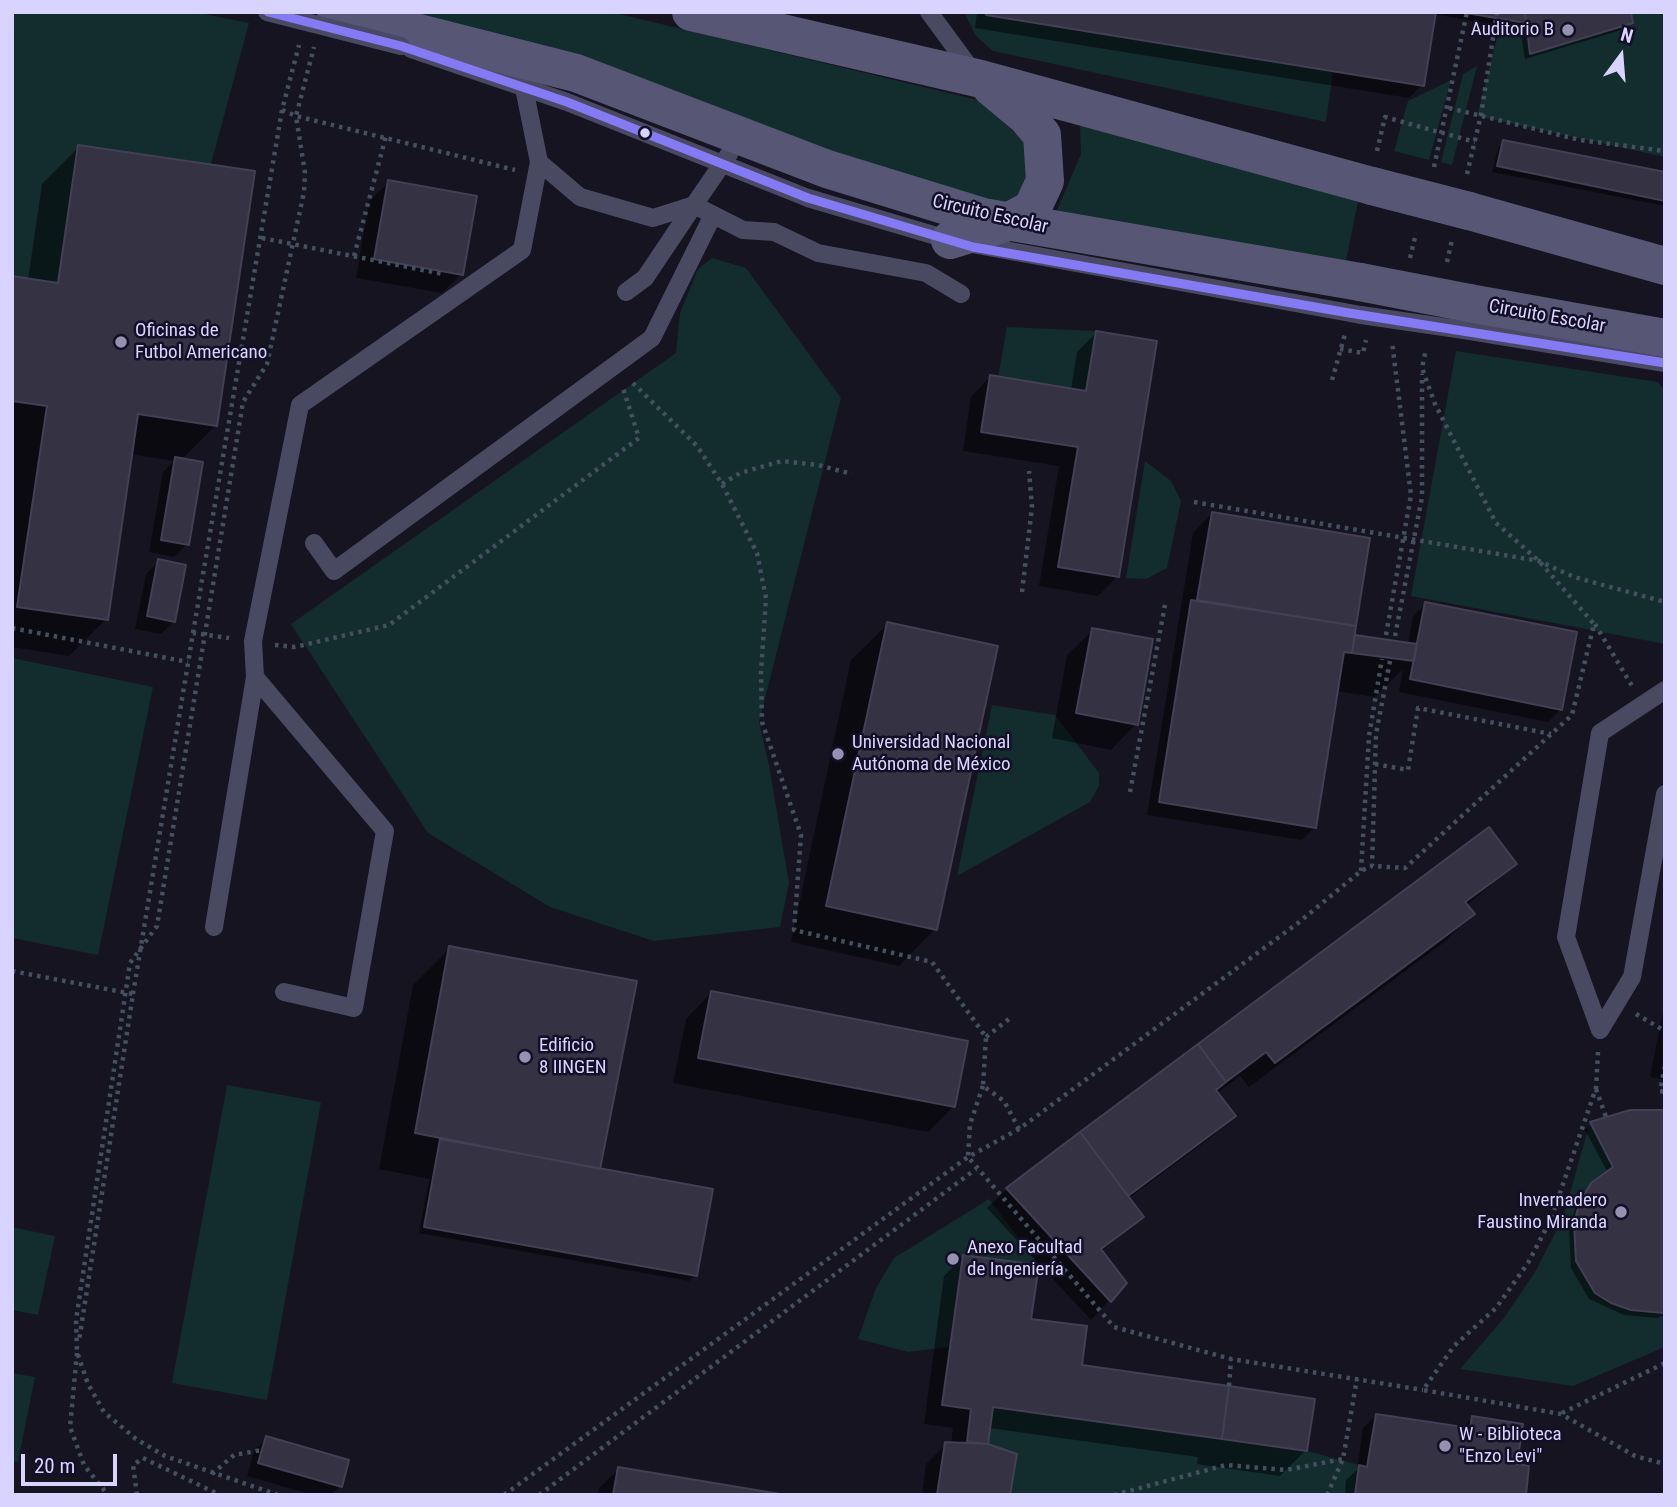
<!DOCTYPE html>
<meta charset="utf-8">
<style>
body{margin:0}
#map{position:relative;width:1677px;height:1507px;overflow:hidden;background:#161421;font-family:"Roboto Condensed",sans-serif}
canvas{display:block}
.frame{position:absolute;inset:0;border:14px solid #d9d4ff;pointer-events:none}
.north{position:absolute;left:1586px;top:21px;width:70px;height:70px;-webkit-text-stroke:5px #130f26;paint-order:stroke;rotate:16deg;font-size:19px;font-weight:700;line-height:28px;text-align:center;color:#d9d4ff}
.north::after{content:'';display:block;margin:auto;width:24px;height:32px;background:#d9d4ff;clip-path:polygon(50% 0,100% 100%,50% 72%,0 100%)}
.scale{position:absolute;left:21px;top:1454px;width:96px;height:32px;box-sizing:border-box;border:4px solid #d9d4ff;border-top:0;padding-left:9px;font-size:21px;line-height:24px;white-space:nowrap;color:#d9d4ff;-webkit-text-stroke:5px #130f26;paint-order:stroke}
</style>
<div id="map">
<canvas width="1677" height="1507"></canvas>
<div class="frame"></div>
<div class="north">N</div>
<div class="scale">20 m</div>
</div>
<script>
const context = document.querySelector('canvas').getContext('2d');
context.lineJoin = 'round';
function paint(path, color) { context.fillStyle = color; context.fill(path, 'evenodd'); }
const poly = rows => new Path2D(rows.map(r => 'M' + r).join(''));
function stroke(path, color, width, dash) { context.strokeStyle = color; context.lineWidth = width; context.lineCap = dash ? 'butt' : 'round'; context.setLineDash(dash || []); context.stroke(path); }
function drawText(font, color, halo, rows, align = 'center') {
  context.font = font + ' "Roboto Condensed",sans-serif'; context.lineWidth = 5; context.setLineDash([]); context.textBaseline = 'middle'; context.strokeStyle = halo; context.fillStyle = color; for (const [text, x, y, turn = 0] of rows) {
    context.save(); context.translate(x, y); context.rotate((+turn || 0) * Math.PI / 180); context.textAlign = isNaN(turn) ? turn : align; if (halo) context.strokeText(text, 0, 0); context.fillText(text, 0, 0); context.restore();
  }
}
paint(poly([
 [12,12,194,12,249,23,211,164,78,145,58,283,12,276],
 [416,12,611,12,986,102,1011,115,1035,161,1018,204,999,211,415,15],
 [964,12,987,12,987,15,1333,71,1326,122,993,51,976,36],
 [1631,12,1665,12,1665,157,1477,116,1502,19,1526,23,1531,54,1632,23],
 [1477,66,1452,165,1441,162,1463,74],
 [1451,80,1429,160,1394,151,1408,101],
 [1080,125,1359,197,1346,261,1055,215,1081,154],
 [712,258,746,268,841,398,759,722,769,765,789,883,780,927,654,941,550,907,428,833,291,624,676,353,680,313,698,269],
 [1007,327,1096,331,1086,391,998,377],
 [1456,351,1658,382,1665,391,1665,644,1411,596],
 [1145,461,1171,481,1181,501,1167,568,1146,579,1126,578],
 [12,658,153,687,98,955,12,938],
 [992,705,1055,715,1099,773,1099,786,1090,802,957,876],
 [227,1085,321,1102,267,1400,172,1383],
 [1590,1122,1613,1167,1591,1183,1580,1202,1574,1222,1576,1261,1595,1293,1611,1303,1631,1310,1665,1313,1665,1347,1573,1386,1460,1369,1504,1318,1535,1272,1563,1218],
 [989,1199,1039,1265,963,1255,950,1347,908,1352,858,1339,876,1288,894,1258],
 [12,1227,55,1236,38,1315,12,1310],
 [12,1373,35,1377,18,1462,12,1461],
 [993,1407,1307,1451,1359,1465,1355,1495,1010,1495,1017,1454,988,1444]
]), '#132c2d');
paint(poly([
 [977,12,1630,12,1631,23,1625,29,1525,59,1520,29,1433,14,1422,85,1409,98,975,28],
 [1504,142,1665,174,1665,206,1492,172,1498,148],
 [79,147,216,425,181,460,187,544,174,557,149,552,163,472,174,461,130,454,106,619,69,656,12,647,12,278,28,280,42,184],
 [389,182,461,274,442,293,356,278,369,201],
 [1096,333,1118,576,1098,596,1039,586,1059,466,963,451,971,397,990,377,1071,390,1077,352],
 [1212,513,1368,539,1353,637,1408,645,1413,616,1426,604,1561,709,1548,722,1399,692,1403,669,1375,697,1336,691,1315,827,1302,840,1147,815,1193,533],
 [159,561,174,621,161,634,135,629,146,574],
 [888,624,935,929,899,966,791,942,851,660],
 [1093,630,1136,724,1111,750,1052,738,1067,655],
 [1488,829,1515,864,1466,906,1472,914,1447,940,1249,1087,1240,1076,1216,1094,1234,1116,1214,1135,1128,1199,1142,1217,1101,1252,1125,1283,1091,1320,987,1208,1007,1189],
 [450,948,598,1170,695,1275,689,1281,419,1233,429,1179,379,1169,413,985],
 [711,993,954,1106,928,1132,673,1083,686,1019],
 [1665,1001,1665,1080,1650,1077],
 [1631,1111,1665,1112,1665,1315,1657,1318,1624,1315,1589,1299,1571,1268,1569,1229,1575,1209,1585,1191,1608,1173,1585,1130,1591,1124],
 [963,1257,1080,1367,1306,1450,1280,1476,1197,1464,1198,1457,989,1428,986,1446,1009,1495,922,1495,926,1464,946,1444,951,1444,953,1428,924,1424,944,1276],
 [1376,1415,1461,1429,1472,1418,1515,1466,1524,1495,1345,1495,1346,1480,1357,1470,1363,1428],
 [267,1438,340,1486,331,1495,313,1495,247,1476,254,1451],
 [619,1469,775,1495,598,1495,599,1488]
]), '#0007');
const building = poly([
 [987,12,1436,12,1424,86,986,15,987,12],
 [1460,12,1525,12,1526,23,1460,12],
 [1525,12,1631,12,1633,23,1530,54,1525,12],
 [1503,140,1665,172,1665,201,1497,166,1503,140],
 [78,145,255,171,217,426,138,414,108,620,17,607,47,406,12,401,12,276,58,283,78,145],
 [388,180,477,196,463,275,374,259,388,180],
 [1096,331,1157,341,1119,577,1058,567,1078,447,981,432,990,375,1086,391,1096,331],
 [175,457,203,462,189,545,161,540,175,457],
 [1212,512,1370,538,1356,626,1197,600,1212,512],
 [158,559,186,565,175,622,147,616,158,559],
 [1191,600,1356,626,1352,653,1344,652,1316,828,1159,802,1191,600],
 [1425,602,1577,632,1562,710,1410,679,1425,602],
 [887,622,998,646,937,930,826,906,887,622],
 [1092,628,1153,639,1138,725,1076,713,1092,628],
 [1355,635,1417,644,1414,661,1352,653,1355,635],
 [1489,827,1517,864,1465,902,1475,914,1275,1063,1266,1052,1226,1082,1198,1044,1489,827],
 [449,946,637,981,600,1169,415,1133,449,946],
 [711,991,968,1041,955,1107,698,1058,711,991],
 [1198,1044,1226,1082,1216,1090,1236,1116,1128,1196,1080,1132,1198,1044],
 [1630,1110,1665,1110,1664,1313,1631,1310,1611,1303,1595,1293,1576,1261,1574,1222,1580,1202,1591,1183,1613,1167,1590,1122,1630,1110],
 [1080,1132,1144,1217,1101,1249,1127,1283,1111,1302,1006,1188,1080,1132],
 [440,1139,713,1189,697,1276,424,1227,440,1139],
 [963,1255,1039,1265,1031,1319,1087,1326,1082,1365,1229,1386,1222,1439,993,1407,988,1444,967,1442,971,1409,942,1405,963,1255],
 [1229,1386,1315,1399,1307,1451,1222,1439,1229,1386],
 [1376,1414,1470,1428,1472,1416,1523,1424,1517,1464,1529,1466,1526,1495,1355,1495,1359,1465,1367,1467,1376,1414],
 [266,1436,349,1460,342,1487,258,1463,266,1436],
 [945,1442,988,1444,1017,1454,1010,1495,937,1495,945,1442],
 [618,1467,786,1495,613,1495,618,1467]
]);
paint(building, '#343243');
stroke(building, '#433f54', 2);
stroke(poly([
 [1449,108,1580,140,1665,151],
 [282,110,296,116,515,170],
 [1377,151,1385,117,1475,142],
 [1434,167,1467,12],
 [1467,174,1481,115,1497,12],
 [262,238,443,274],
 [354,256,386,136],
 [1410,258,1416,233],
 [1447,262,1452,240],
 [1340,349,1363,353,1366,340],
 [1332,380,1345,334],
 [633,383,697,446,722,484,757,553,766,598,761,672,762,722,801,835,794,930,932,962,986,1037,983,1086,1004,1101,1019,1129],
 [722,484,740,473,782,461,818,465,852,474],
 [1194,502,1539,561,1574,577,1665,602],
 [1022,592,1032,507,1029,471],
 [1595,624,1632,686],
 [12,628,188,662],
 [193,633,282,110,299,45],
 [1386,635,1411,495,1392,342],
 [1395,636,1422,497,1422,374],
 [275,645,295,647,389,625,639,438,623,388],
 [1390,661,1376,734,1372,866,1405,868,1572,715,1594,624,1539,561,1496,523,1435,404,1422,368,1426,349],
 [1375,764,1408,770,1418,708,1551,734],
 [1130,792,1165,605],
 [1361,871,1369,736,1382,659],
 [12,971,133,994,79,1341],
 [133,994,193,633,229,638],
 [1636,1014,1665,1031],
 [986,1037,1009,1019],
 [1598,1052,1596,1088,1551,1219,1528,1263,1496,1308,1454,1346,1423,1390,1561,1414,1635,1456,1665,1464],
 [1665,1066,1660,1091,1665,1092],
 [983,1086,970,1124,968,1157,1114,1327,1231,1359,1423,1390],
 [1596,1089,1606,1117],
 [77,1353,70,1427,84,1465,108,1495],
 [1229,1386,1231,1359],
 [1562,1413,1665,1363],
 [212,1474,234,1455,262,1450],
 [137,1495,133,1465,143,1458,220,1495],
 [278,1495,165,1456,136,1439,104,1412,88,1384,77,1352,76,1320,130,963,157,926,243,402,267,364,304,192,305,173,296,116,314,47],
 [504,1495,968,1157,1019,1129,1298,923,1361,871,1372,866],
 [539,1495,976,1169],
 [1114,1495,1226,1465,1286,1470,1343,1459],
 [1327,1495,1343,1459,1357,1379]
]), '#44505f', 4.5, [3.5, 5]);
stroke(poly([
 [929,12,973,72],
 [411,49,567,102,808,198,950,240,1361,315],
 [519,80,524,88,539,162,580,197,653,218,694,205],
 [729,154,694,205,743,230,774,232,818,253,926,273,961,294],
 [626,292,645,278,694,205],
 [1464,330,1665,363],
 [314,543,334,571,652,338,713,215],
 [1665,690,1600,733,1566,937,1600,1030,1632,977,1665,794],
 [214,927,255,677],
 [284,992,354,1008,385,831,255,677,253,641,300,405,522,250,539,162]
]), '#4a4962', 18);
stroke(poly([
 [336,12,576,73,827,169,983,217,1360,282],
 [691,12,981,79,1372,186],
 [1469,211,1665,266],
 [950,240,1008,222,1032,209,1045,181,1042,135,1026,116,991,87],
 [1469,303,1665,338]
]), '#575674', 38);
stroke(poly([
 [267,12,401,46],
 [1361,315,1464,330]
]), '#4a4962', 18);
stroke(poly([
 [1372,186,1469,211],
 [1360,282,1469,303]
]), '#575674', 38);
stroke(poly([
 [268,12,401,46,567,102,808,198,973,247,1349,313,1665,363]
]), '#857af6', 9);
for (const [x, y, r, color] of [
 [1568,30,7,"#9591b1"],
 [645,133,6,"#d9d4ff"],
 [121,342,7,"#9591b1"],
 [838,754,7,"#9591b1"],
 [525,1057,7,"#9591b1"],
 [1621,1212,7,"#9591b1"],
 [953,1259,7,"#9591b1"],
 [1445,1446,7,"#9591b1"]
]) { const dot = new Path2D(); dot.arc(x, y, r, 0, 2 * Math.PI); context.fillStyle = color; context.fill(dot); stroke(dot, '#130f26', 2.5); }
drawText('19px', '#d9d4ff', '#130f26', [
 ["Auditorio B",1554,30,"right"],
 ["Oficinas de",135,331],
 ["Futbol Americano",135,353],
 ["Universidad Nacional",852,743],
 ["Autónoma de México",852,765],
 ["Edificio",539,1046],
 ["8 IINGEN",539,1068],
 ["Invernadero",1607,1201,"right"],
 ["Faustino Miranda",1607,1223,"right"],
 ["Anexo Facultad",967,1248],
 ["de Ingeniería",967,1270],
 ["W - Biblioteca",1459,1435],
 ["\"Enzo Levi\"",1459,1457]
], 'left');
drawText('19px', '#d9d4ff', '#130f26', [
 ["Circuito Escolar",990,215,13],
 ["Circuito Escolar",1547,317,10]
]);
</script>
